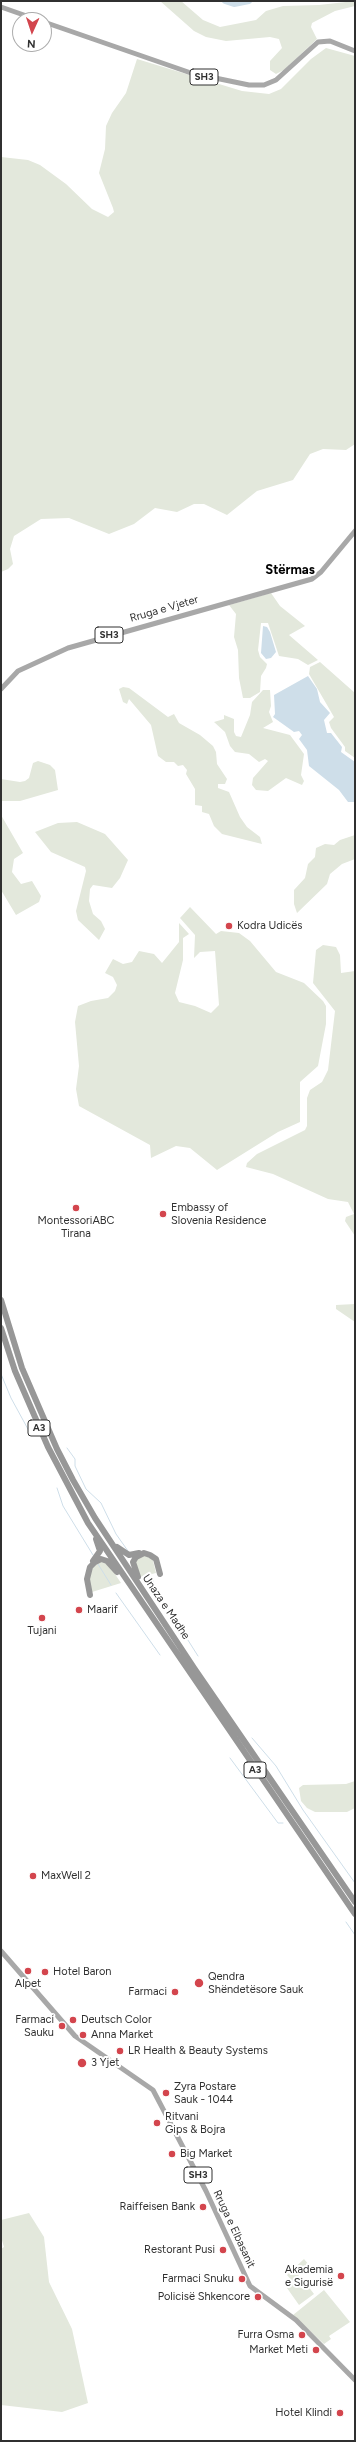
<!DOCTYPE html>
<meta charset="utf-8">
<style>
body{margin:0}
#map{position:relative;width:356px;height:2442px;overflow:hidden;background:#fff;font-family:Figtree,sans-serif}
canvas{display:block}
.frame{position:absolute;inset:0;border:2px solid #303030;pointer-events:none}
.north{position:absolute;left:12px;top:12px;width:40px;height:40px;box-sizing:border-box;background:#fff;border:1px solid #acacac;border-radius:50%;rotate:183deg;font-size:11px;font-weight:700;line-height:16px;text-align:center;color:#303030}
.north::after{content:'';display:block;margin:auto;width:14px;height:18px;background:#d3454d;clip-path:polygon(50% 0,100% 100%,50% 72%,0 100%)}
</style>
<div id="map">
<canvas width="356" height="2442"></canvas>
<div class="frame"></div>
<div class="north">N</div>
</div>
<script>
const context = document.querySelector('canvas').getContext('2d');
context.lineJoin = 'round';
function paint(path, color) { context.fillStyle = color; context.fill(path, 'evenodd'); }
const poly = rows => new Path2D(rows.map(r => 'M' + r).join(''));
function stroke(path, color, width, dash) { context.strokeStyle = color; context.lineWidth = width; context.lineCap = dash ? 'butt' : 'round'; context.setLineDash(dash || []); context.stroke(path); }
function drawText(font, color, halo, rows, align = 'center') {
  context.font = font + ' Figtree,sans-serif'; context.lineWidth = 4; context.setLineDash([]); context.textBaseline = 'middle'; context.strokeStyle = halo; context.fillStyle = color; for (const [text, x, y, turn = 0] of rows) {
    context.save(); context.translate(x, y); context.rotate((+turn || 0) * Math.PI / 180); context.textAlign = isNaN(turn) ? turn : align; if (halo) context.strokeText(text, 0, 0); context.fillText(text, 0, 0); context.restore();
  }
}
paint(poly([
 [160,1,181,1,203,20,220,27,256,20,266,11,283,6,319,5,355,1,355,6,335,11,312,23,311,27,317,39,284,70,276,74,270,70,270,61,282,48,279,39,270,37,226,41,206,37,194,31],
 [326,48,355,56,355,444,346,450,323,449,310,454,293,480,257,491,227,515,204,504,194,504,177,512,155,508,134,524,109,534,69,518,41,519,14,536,10,549,13,564,8,569,1,572,1,157,28,160,40,165,66,184,92,209,108,217,114,212,113,208,99,173,105,149,106,126,112,113,126,93,137,59,242,91,269,94,281,89,311,59],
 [271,593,280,606,305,626,289,635,318,660,308,665,298,659,279,656,268,623,261,623,258,650,260,657,267,664,266,668,261,676,260,692,250,698,243,698,239,678,238,650,234,637,236,614,229,605],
 [320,662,355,693,355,758,345,751,345,747,331,728,329,722,334,717,309,674,310,667],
 [123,687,129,688,168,717,174,714,179,723,200,735,213,746,216,752,217,764,227,779,225,784,218,784,218,788,229,792,240,817,247,827,260,837,262,844,222,834,214,826,209,814,202,812,202,806,195,805,195,789,186,774,187,770,183,765,178,766,174,762,166,762,158,756,151,725,129,699,127,704,123,702,119,689],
 [263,690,270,690,271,706,269,712,273,722,263,728,290,735,304,754,301,775,304,781,302,785,286,778,268,791,256,790,252,785,253,778,268,761,265,759,259,762,249,754,235,752,230,746,225,732,214,722,224,719,224,715,234,719,234,732,236,736,241,737,250,715,252,702],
 [38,761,50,765,55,770,58,790,20,801,1,801,1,779,20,782,25,781,29,778,33,763],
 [1,815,23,853,14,859,12,872,21,884,32,881,41,896,39,902,16,915,1,890],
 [77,822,105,834,128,860,120,878,112,888,93,885,90,889,89,901,93,914,101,921,105,929,99,940,78,920,76,911,86,871,85,867,51,852,35,832,58,823],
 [355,835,355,859,342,864,330,874,327,884,297,913,294,904,294,890,305,878,308,864,315,857,316,848,325,844,334,845,340,840],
 [190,907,216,934,221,931,239,933,250,941,276,972,304,983,323,1001,326,1006,326,1024,318,1066,300,1082,300,1122,278,1132,217,1170,190,1148,176,1146,151,1158,150,1145,79,1106,76,1089,79,1066,75,1022,78,1006,91,1001,108,998,115,991,117,985,113,977,105,973,113,959,123,964,132,962,139,951,154,954,162,963,179,942,179,923,189,934,183,938,183,960,175,993,179,1002,195,1006,211,1013,219,1005,215,951,200,952,194,958,195,935,180,918],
 [323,945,336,947,340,955,341,973,355,971,355,1236,345,1221,346,1217,354,1214,348,1202,328,1199,273,1174,246,1167,247,1163,257,1154,305,1130,307,1126,307,1098,310,1090,322,1082,328,1070,335,1011,313,983,316,950],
 [355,1304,355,1322,336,1309,336,1305],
 [142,1555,152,1557,156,1573,140,1577,136,1570,136,1559],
 [99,1561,109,1565,121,1583,92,1592,88,1587,90,1569],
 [355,1781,355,1808,347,1812,315,1812,307,1808,301,1801,299,1788,303,1785,346,1784],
 [29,2213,44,2237,49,2282,72,2329,88,2403,62,2412,1,2405,1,2249,4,2247,1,2237,1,2220],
 [304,2259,310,2266,292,2281,287,2275],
 [301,2277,314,2294,299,2305,287,2288],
 [324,2290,350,2322,329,2336,331,2339,324,2344,293,2315]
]), '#e3e8dc');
paint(poly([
 [263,626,267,627,270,632,276,652,271,658,266,659,261,653],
 [308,676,317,689,320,702,330,713,324,720,327,733,331,733,342,747,341,752,355,762,355,802,348,802,339,790,309,766,307,750,299,739,302,735,299,731,294,732,273,717,275,714,274,695]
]), '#cedee9');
stroke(poly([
 [1,1374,11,1398,29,1431],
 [67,1448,75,1459,75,1466,86,1489,101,1503,116,1534,128,1551],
 [57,1488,63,1506,93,1555],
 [98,1564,111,1585],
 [153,1580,155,1588,198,1656],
 [116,1593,160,1655],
 [252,1738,276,1766,303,1810,355,1883],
 [230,1758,278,1823,283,1823],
 [346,1922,355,1935]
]), '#cedee9', 1);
stroke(poly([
 [225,1,234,4,249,1]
]), '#cedee9', 6);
stroke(poly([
 [1,7,38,20],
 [44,22,191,73,249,85,264,85,276,80,318,42,330,41,355,51],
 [1,689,18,671,68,648,312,579,321,572,355,531],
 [1,1951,75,2036,153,2090,206,2191,250,2286,296,2320,355,2380]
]), '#a8a8a8', 5);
stroke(poly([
 [1,1300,22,1368,57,1449,73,1480,95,1518,194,1668,355,1902],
 [1,1328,15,1371,48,1447,88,1523,355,1914],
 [117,1547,129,1555,139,1553],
 [93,1561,100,1551,96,1539],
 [138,1577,133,1562,136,1557,144,1553,150,1555,156,1559,160,1574],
 [90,1595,87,1579,90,1567,95,1562,101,1559,107,1561,117,1572]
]), '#979797', 6);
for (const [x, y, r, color] of [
 [229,926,4,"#d3454d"],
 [76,1208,4,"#d3454d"],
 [163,1214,4,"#d3454d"],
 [79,1610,4,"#d3454d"],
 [42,1618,4,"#d3454d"],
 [33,1876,4,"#d3454d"],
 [28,1971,4,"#d3454d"],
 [45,1972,4,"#d3454d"],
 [199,1983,5,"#d3454d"],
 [175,1992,4,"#d3454d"],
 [73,2020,4,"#d3454d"],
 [62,2026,4,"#d3454d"],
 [83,2035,4,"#d3454d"],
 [120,2051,4,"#d3454d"],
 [82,2063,5,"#d3454d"],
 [166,2093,4,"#d3454d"],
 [157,2123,4,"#d3454d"],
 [172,2154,4,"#d3454d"],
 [203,2207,4,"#d3454d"],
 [223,2250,4,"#d3454d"],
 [341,2276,4,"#d3454d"],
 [242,2279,4,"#d3454d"],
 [258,2297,4,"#d3454d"],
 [302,2335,4,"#d3454d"],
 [316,2350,4,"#d3454d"],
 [340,2413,4,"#d3454d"]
]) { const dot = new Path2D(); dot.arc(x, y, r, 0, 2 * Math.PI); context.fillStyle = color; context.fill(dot); stroke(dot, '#fff', 1.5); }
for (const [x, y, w] of [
 [204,77,28],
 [109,635,28],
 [39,1428,22],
 [255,1770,22],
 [198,2175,28]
]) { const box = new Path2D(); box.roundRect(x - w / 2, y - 8, w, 16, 3); context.fillStyle = '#fff'; context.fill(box); stroke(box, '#303030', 1); }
drawText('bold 10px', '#303030', null, [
 ["SH3",204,77],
 ["SH3",109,635],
 ["A3",39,1428],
 ["A3",255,1770],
 ["SH3",198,2175]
]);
drawText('11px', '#303030', '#fff', [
 ["Rruga e Vjeter",164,609,-16],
 ["Unaza e Madhe",166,1607,56],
 ["Rruga e Elbasanit",234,2229,65]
]);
drawText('11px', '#303030', '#fff', [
 ["Kodra Udicës",237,926],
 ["Embassy of",171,1208],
 ["Slovenia Residence",171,1221],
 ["MontessoriABC",76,1221,"center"],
 ["Tirana",76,1234,"center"],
 ["Maarif",87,1610],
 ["Tujani",42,1631,"center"],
 ["MaxWell 2",41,1876],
 ["Hotel Baron",53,1972],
 ["Qendra",208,1977],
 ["Shëndetësore Sauk",208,1990],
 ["Alpet",28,1984,"center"],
 ["Farmaci",167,1992,"right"],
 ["Farmaci",54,2020,"right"],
 ["Sauku",54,2033,"right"],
 ["Deutsch Color",81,2020],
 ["Anna Market",91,2035],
 ["LR Health & Beauty Systems",128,2051],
 ["3 Yjet",91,2063],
 ["Zyra Postare",174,2087],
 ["Sauk - 1044",174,2100],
 ["Ritvani",165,2117],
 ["Gips & Bojra",165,2130],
 ["Big Market",180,2154],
 ["Raiffeisen Bank",195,2207,"right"],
 ["Restorant Pusi",215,2250,"right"],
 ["Akademia",333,2270,"right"],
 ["e Sigurisë",333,2283,"right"],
 ["Farmaci Snuku",234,2279,"right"],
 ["Policisë Shkencore",250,2297,"right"],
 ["Furra Osma",294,2335,"right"],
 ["Market Meti",308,2350,"right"],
 ["Hotel Klindi",332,2413,"right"]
], 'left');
drawText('bold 13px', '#000', '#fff', [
 ["Stërmas",290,570]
]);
</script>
